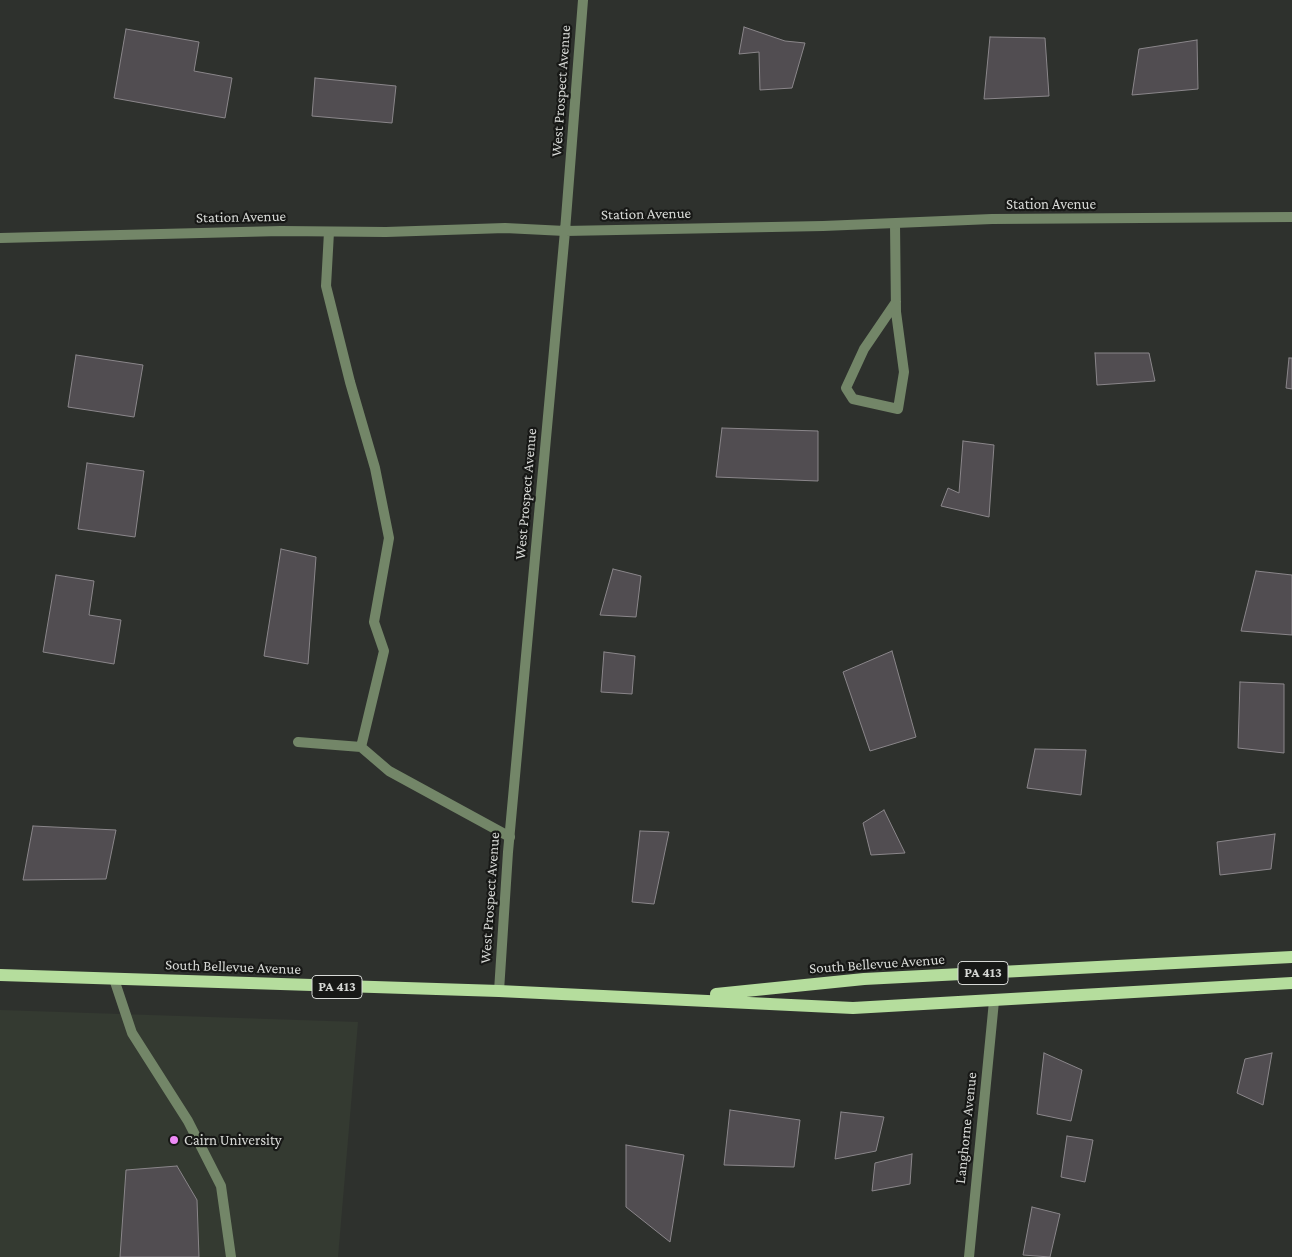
<!DOCTYPE html>
<style>
body{margin:0}
canvas{display:block;background:#2e312d}
</style>
<canvas width="1292" height="1257"></canvas>
<script>
const context = document.querySelector('canvas').getContext('2d');
context.lineJoin = 'round';
function paint(path, color) { context.fillStyle = color; context.fill(path, 'evenodd'); }
const poly = rows => new Path2D(rows.map(r => 'M' + r).join(''));
function stroke(path, color, width, dash) { context.strokeStyle = color; context.lineWidth = width; context.lineCap = dash ? 'butt' : 'round'; context.setLineDash(dash || []); context.stroke(path); }
function drawText(font, color, halo, rows, align = 'center') {
  context.font = font + ' "Crimson Pro",serif'; context.lineWidth = 4.5; context.setLineDash([]); context.textBaseline = 'middle'; context.strokeStyle = halo; context.fillStyle = color; for (const [text, x, y, turn = 0] of rows) {
    context.save(); context.translate(x, y); context.rotate((+turn || 0) * Math.PI / 180); context.textAlign = isNaN(turn) ? turn : align; if (halo) context.strokeText(text, 0, 0); context.fillText(text, 0, 0); context.restore();
  }
}
paint(poly([
 [0,1010,358,1022,338,1257,0,1257]
]), '#343a31');
const building = poly([
 [744,27,785,41,805,43,792,88,760,90,759,52,739,54,744,27],
 [126,29,199,42,194,71,232,78,225,118,114,98,126,29],
 [990,37,1045,38,1049,96,984,99,990,37],
 [1197,40,1198,89,1132,95,1139,49,1197,40],
 [315,78,396,86,392,123,312,116,315,78],
 [1095,353,1149,353,1155,381,1097,385,1095,353],
 [76,355,143,365,134,417,68,407,76,355],
 [1289,358,1292,358,1292,389,1286,388,1289,358],
 [722,428,818,431,818,481,716,477,722,428],
 [963,441,994,445,989,517,941,506,948,488,959,493,963,441],
 [87,463,144,471,135,537,78,529,87,463],
 [281,549,316,557,308,664,264,656,281,549],
 [613,569,641,576,636,617,600,615,613,569],
 [1256,571,1292,575,1292,635,1241,631,1256,571],
 [56,575,94,581,89,615,121,620,114,664,43,652,56,575],
 [892,651,916,737,870,751,843,672,892,651],
 [604,652,635,656,632,694,601,692,604,652],
 [1240,682,1284,684,1284,753,1238,748,1240,682],
 [1035,749,1086,750,1081,795,1027,788,1035,749],
 [884,810,905,853,871,855,863,823,884,810],
 [33,826,116,830,106,879,23,880,33,826],
 [640,831,669,832,654,904,632,902,640,831],
 [1275,834,1271,869,1220,875,1217,842,1275,834],
 [1044,1053,1082,1070,1071,1121,1037,1114,1044,1053],
 [1272,1053,1263,1105,1237,1093,1245,1059,1272,1053],
 [730,1110,800,1120,794,1167,724,1165,730,1110],
 [841,1112,884,1117,876,1151,835,1159,841,1112],
 [1067,1136,1093,1140,1085,1182,1061,1177,1067,1136],
 [626,1145,684,1155,670,1242,626,1207,626,1145],
 [912,1154,910,1184,872,1191,875,1163,912,1154],
 [177,1166,197,1200,199,1257,120,1257,126,1170,177,1166],
 [1032,1207,1060,1214,1050,1257,1023,1255,1032,1207]
]);
paint(building, '#514d51');
stroke(building, '#8a868a', 1);
stroke(poly([
 [895,224,896,312,904,372,898,409,853,399,846,388,864,349,896,302],
 [329,232,326,286,350,382,375,468,389,538,374,622,384,651,361,747,389,771,510,837],
 [298,742,361,747],
 [114,979,132,1033,188,1121,221,1186,231,1257]
]), '#738668', 10);
stroke(poly([
 [0,238,281,231,386,232,505,228,565,231,823,226,992,219,1292,217],
 [499,991,508,852,565,231,583,0],
 [969,1257,994,1001]
]), '#738668', 10);
stroke(poly([
 [0,975,499,991,853,1008,1292,983],
 [716,994,864,979,1292,957]
]), '#b5dd9d', 12);
for (const [x, y, r, color] of [
 [174,1140,5,"#ef8bf7"]
]) { const dot = new Path2D(); dot.arc(x, y, r, 0, 2 * Math.PI); context.fillStyle = color; context.fill(dot); stroke(dot, '#171816', 2); }
for (const [x, y, w] of [
 [983,973,50],
 [337,987,50]
]) { const box = new Path2D(); box.roundRect(x - w / 2, y - 11.5, w, 23, 4); context.fillStyle = '#171816'; context.fill(box); stroke(box, '#d7d9d6', 1); }
drawText('bold 14px', '#d7d9d6', null, [
 ["PA 413",983,973],
 ["PA 413",337,987]
]);
drawText('15px', '#d7d9d6', '#171816', [
 ["West Prospect Avenue",561,91,-86],
 ["Station Avenue",1051,204],
 ["Station Avenue",646,214,-1],
 ["Station Avenue",241,217,-1],
 ["West Prospect Avenue",526,494,-85],
 ["West Prospect Avenue",490,898,-86],
 ["South Bellevue Avenue",877,964,-4],
 ["South Bellevue Avenue",233,967,2],
 ["Langhorne Avenue",966,1128,-84]
]);
drawText('15px', '#d7d9d6', '#171816', [
 ["Cairn University",184,1140]
], 'left');
</script>
